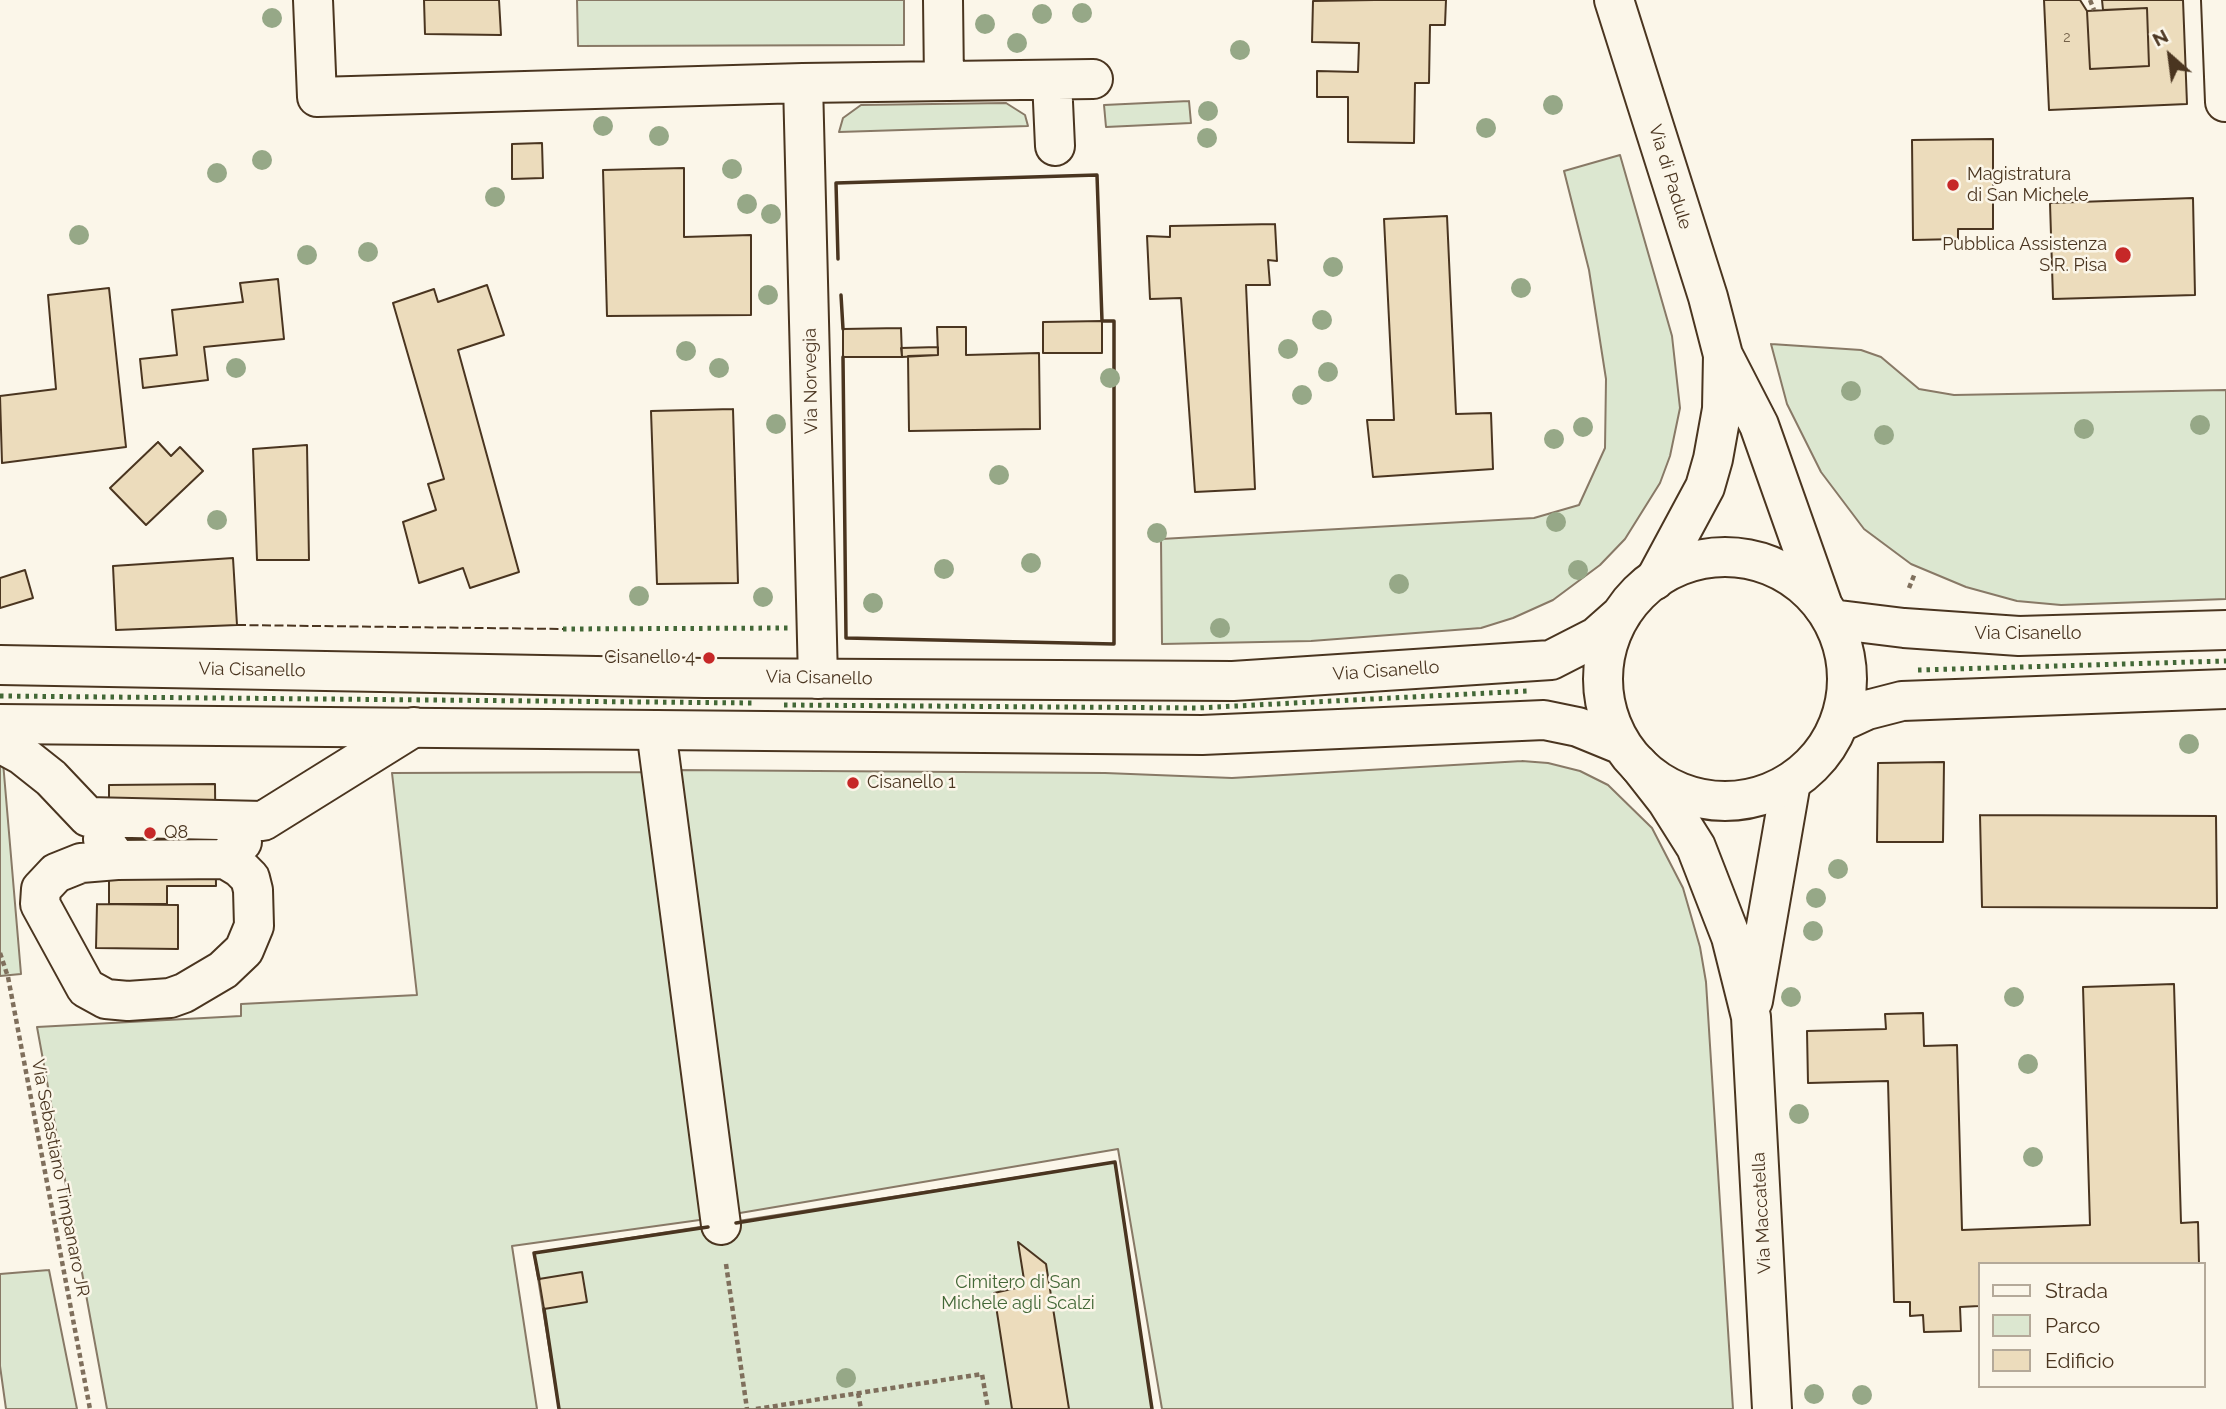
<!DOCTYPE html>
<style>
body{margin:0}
#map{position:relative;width:2226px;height:1409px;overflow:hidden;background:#fbf6e9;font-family:Raleway,sans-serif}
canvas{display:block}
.legend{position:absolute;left:1978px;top:1262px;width:228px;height:126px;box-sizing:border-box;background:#fbf6e9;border:2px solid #b4a999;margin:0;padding:9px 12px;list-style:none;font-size:21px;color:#4a3520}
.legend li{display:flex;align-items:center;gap:14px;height:35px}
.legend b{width:35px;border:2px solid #b4a999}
.north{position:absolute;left:2135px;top:21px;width:70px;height:70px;-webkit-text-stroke:5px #fbf6e9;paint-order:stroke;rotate:332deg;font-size:19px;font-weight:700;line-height:28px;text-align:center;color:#4a3520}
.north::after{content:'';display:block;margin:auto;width:24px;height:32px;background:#4a3520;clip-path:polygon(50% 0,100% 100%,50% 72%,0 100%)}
</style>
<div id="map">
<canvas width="2226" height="1409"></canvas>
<ul class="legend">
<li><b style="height:9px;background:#fbf6e9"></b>Strada</li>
<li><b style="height:19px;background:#dce7d0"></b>Parco</li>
<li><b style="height:19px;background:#ecdcbc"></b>Edificio</li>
</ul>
<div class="north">N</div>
</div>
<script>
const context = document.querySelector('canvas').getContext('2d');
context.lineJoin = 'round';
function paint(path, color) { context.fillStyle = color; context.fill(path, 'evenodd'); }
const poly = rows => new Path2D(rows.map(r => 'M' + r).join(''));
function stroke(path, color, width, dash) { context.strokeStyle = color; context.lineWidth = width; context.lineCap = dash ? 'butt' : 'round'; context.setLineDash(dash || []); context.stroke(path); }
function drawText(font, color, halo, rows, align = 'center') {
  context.font = font + ' Raleway,sans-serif'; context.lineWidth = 5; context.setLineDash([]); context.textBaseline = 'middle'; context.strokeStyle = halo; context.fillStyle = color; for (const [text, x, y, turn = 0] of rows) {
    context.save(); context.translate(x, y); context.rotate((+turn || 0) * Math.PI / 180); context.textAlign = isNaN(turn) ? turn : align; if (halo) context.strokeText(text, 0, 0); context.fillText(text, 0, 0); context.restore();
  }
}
const green = poly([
 [577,0,904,0,904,45,578,46,577,0],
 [1189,101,1191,123,1106,127,1104,105,1189,101],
 [1006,103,1025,115,1028,126,839,132,843,118,861,105,1006,103],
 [1620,155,1672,336,1680,408,1670,456,1660,483,1625,539,1600,565,1553,600,1513,618,1481,628,1311,641,1162,644,1161,539,1534,518,1579,505,1605,448,1606,379,1589,270,1564,171,1620,155],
 [1771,344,1861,350,1881,357,1919,389,1954,395,2226,390,2226,599,2061,605,2017,601,1966,587,1911,564,1864,529,1821,472,1787,404,1771,344],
 [1522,761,1548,763,1580,771,1608,785,1652,828,1683,888,1700,947,1706,982,1733,1409,1162,1409,1118,1149,734,1214,673,770,1105,773,1232,778,1522,761],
 [0,762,3,762,21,974,0,976,0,762],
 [651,772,714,1218,512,1246,537,1409,107,1409,37,1027,241,1016,241,1004,417,995,392,773,651,772],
 [1115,1162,1152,1409,559,1409,534,1253,1115,1162],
 [49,1270,77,1409,6,1409,0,1366,0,1274,49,1270]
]);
paint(green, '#dce7d0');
stroke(green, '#887966', 2);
const building = poly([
 [424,0,499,0,501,35,425,34,424,0],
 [1375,0,1446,0,1445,25,1430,25,1429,83,1415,83,1414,143,1348,142,1348,97,1317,97,1317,71,1358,72,1359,43,1312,42,1313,1,1375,0],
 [2044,0,2080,0,2087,11,2090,69,2149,66,2147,8,2103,10,2102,0,2183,0,2187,104,2049,110,2044,0],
 [2147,8,2149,66,2090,69,2087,11,2147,8],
 [1993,139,1993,229,1958,229,1958,239,1913,240,1912,140,1993,139],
 [542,143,543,178,512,179,512,144,542,143],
 [684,168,684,237,751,235,751,315,607,316,603,170,684,168],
 [2193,198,2195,295,2053,299,2050,203,2193,198],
 [1447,216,1456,414,1491,413,1493,469,1373,477,1367,420,1394,420,1384,219,1447,216],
 [1275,224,1277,261,1268,260,1270,285,1246,285,1255,489,1195,492,1181,298,1150,299,1147,236,1170,237,1170,226,1275,224],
 [278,279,284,339,204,347,208,380,143,388,140,359,177,355,172,310,243,302,240,283,278,279],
 [487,285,504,335,458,350,519,572,470,588,463,568,419,583,403,522,436,510,428,484,444,479,393,303,434,289,438,302,487,285],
 [109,288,126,447,2,463,0,396,56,389,48,295,109,288],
 [1102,321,1102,353,1043,353,1043,322,1102,321],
 [937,327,966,327,966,355,1039,353,1040,429,909,431,908,356,938,355,937,327],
 [901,328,902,357,843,357,843,329,901,328],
 [938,347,938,355,902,357,901,348,938,347],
 [733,409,738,583,657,584,651,411,733,409],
 [158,442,171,456,180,447,203,471,146,525,110,488,158,442],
 [307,445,309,560,257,560,253,449,307,445],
 [233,558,237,625,116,630,113,566,233,558],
 [25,570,33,598,0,608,0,578,25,570],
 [1944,762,1943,842,1877,842,1878,763,1944,762],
 [215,784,216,886,167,886,167,904,109,904,109,785,215,784],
 [1980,815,2216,816,2217,908,1982,907,1980,815],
 [97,904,178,905,178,949,96,948,97,904],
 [2174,984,2181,1223,2198,1222,2199,1264,1979,1264,1979,1306,1960,1307,1961,1331,1924,1332,1923,1315,1910,1316,1910,1302,1894,1302,1888,1081,1808,1083,1807,1031,1886,1029,1885,1014,1923,1013,1924,1046,1957,1045,1962,1230,2090,1225,2083,987,2174,984],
 [1018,1242,1046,1264,1069,1409,1012,1409,994,1293,1025,1286,1018,1242],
 [582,1272,587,1302,544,1309,539,1279,582,1272]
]);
paint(building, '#ecdcbc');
stroke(building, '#4a3520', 2);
const minor = poly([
 [313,0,317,97,803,83,1093,79],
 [943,0,944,81],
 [1614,0,1708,297,1723,355,1722,409,1713,459,1705,487,1655,580],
 [2221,0,2225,102],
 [1052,80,1055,146],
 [803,83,818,679],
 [1724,357,1759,425,1823,606],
 [656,730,721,1225],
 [0,743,22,755,51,778,88,817,263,821,414,727],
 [1638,764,1667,801,1696,847,1731,937,1751,1017,1772,1409],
 [103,839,117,860,225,859,242,842],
 [117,860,81,863,56,873,41,889,40,904,86,988,106,999,128,1001,170,998,184,993,223,970,244,950,254,926,253,890,250,878,240,868,225,859],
 [1753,1001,1791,782]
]);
const major = poly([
 '1603 679a122 122 0 1 1 244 0a122 122 0 1 1-244 0Z',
 [1831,619,1904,628,2019,636,2226,630],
 [0,665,705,678,1233,681,1551,660,1596,637,1622,614],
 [1841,722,1867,710,1902,701,2226,689],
 [0,724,1202,735,1544,720,1578,727,1622,745]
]);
stroke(minor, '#4a3520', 42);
stroke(major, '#4a3520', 42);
stroke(poly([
 [2090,0,2094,10],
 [1909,588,1915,573],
 [0,953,8,977,90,1409],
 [726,1264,747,1409],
 [858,1393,861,1409],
 [756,1409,982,1374,988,1409]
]), '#7f6f5c', 4.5, [5, 3.5]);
stroke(minor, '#fbf6e9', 38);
stroke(major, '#fbf6e9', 38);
stroke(poly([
 [563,629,789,628],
 [1918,670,2226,661],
 [0,696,753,703],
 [784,705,1197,708,1528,691]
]), '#436837', 5, [3.5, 5]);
stroke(poly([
 [237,625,563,629]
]), '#4a3520', 2, [9, 3.5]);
stroke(poly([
 [838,259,836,183,1097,175,1102,321,1114,321,1114,644,846,638,843,357],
 [841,295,843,329],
 [736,1223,1115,1162,1152,1409],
 [539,1279,534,1253,708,1227],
 [544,1309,559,1409]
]), '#4a3520', 3.5);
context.fillStyle = '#96a887';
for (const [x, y] of [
 [1082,13],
 [1042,14],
 [272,18],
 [985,24],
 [1017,43],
 [1240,50],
 [1553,105],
 [1208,111],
 [603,126],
 [1486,128],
 [659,136],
 [1207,138],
 [262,160],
 [732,169],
 [217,173],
 [495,197],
 [747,204],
 [771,214],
 [79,235],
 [368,252],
 [307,255],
 [1333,267],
 [1521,288],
 [768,295],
 [1322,320],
 [1288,349],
 [686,351],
 [236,368],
 [719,368],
 [1328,372],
 [1110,378],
 [1851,391],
 [1302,395],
 [776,424],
 [2200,425],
 [1583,427],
 [2084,429],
 [1884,435],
 [1554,439],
 [999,475],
 [217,520],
 [1556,522],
 [1157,533],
 [1031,563],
 [944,569],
 [1578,570],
 [1399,584],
 [639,596],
 [763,597],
 [873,603],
 [1220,628],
 [2189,744],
 [1838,869],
 [1816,898],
 [1813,931],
 [1791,997],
 [2014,997],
 [2028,1064],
 [1799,1114],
 [2033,1157],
 [846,1378],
 [1814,1394],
 [1862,1395]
]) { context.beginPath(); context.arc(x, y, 10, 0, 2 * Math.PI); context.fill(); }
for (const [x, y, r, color] of [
 [1953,185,7,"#c62828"],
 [2123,255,9,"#c62828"],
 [709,658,7,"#c62828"],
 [853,783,7,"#c62828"],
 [150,833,7,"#c62828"]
]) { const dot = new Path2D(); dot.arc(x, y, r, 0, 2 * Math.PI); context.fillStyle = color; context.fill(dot); stroke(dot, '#fbf6e9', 2.5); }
drawText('14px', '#725f47', null, [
 ["2",2067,38]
]);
drawText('18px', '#4a3520', '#fbf6e9', [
 ["Magistratura",1967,175],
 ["di San Michele",1967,196],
 ["Pubblica Assistenza",2107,245,"right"],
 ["S.R. Pisa",2107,266,"right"],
 ["Cisanello 4",695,658,"right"],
 ["Cisanello 1",867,783],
 ["Q8",164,833]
], 'left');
drawText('18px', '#4a3520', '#fbf6e9', [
 ["Via di Padule",1670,177,73],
 ["Via Norvegia",811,381,-91],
 ["Via Cisanello",2028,634],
 ["Via Cisanello",252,670,1],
 ["Via Cisanello",1386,671,-4],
 ["Via Cisanello",819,678,1],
 ["Via Sebastiano Timpanaro JR",60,1178,79],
 ["Via Maccatella",1762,1213,-93]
]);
drawText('18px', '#436837', '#fbf6e9', [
 ["Cimitero di San",1018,1283],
 ["Michele agli Scalzi",1018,1304]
]);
</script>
